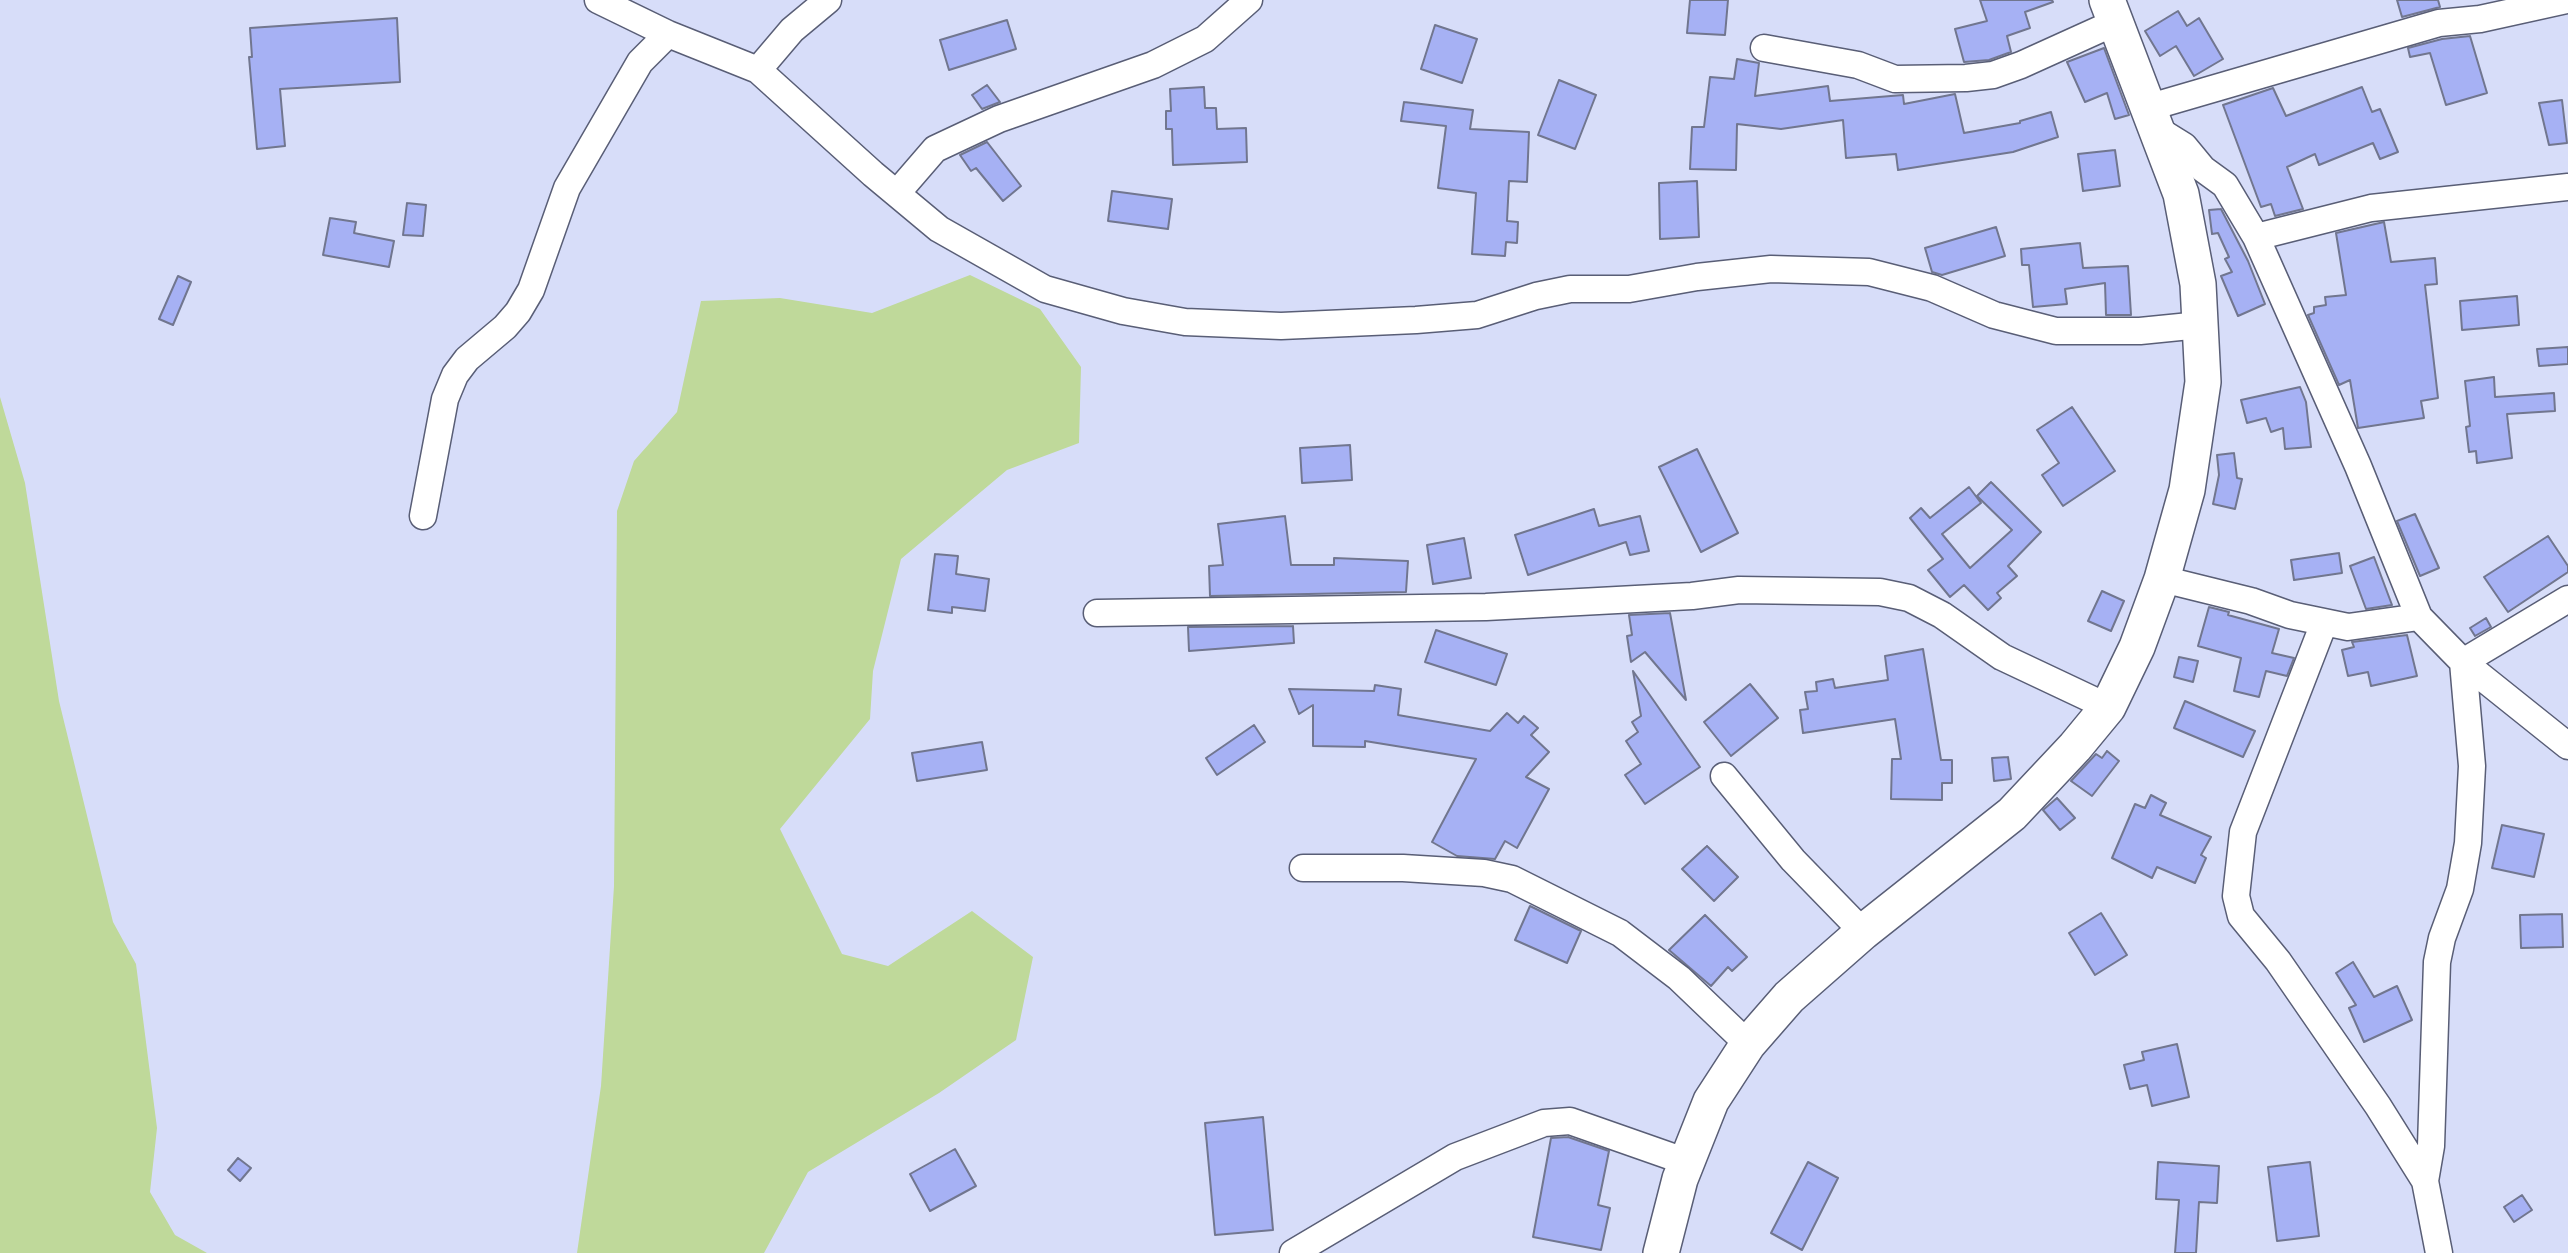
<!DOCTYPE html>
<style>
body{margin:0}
canvas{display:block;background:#d7ddf9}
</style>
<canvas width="2568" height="1253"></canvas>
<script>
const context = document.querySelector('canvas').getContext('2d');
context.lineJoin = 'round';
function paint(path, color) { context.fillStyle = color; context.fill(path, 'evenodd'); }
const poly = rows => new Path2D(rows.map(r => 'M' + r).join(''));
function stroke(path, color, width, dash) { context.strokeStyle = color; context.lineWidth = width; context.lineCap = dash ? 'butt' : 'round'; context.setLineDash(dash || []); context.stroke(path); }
paint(poly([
 [970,275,1040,309,1081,367,1079,443,1007,470,901,559,873,671,870,719,780,829,842,954,888,966,972,911,1033,957,1016,1040,939,1093,808,1172,764,1253,577,1253,601,1086,614,886,617,511,634,461,677,412,701,301,780,298,872,313],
 [0,397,25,483,59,701,113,922,136,964,157,1128,150,1192,175,1235,207,1253,0,1253]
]), '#bfd99a');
const building = poly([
 [1690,0,1728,0,1725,35,1687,33,1690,0],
 [1980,0,2052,0,2053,2,2025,12,2030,28,2007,36,2011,52,1989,60,1964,62,1955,29,1987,21,1980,0],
 [2397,0,2438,0,2440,7,2402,17,2397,0],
 [2178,11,2187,26,2199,18,2223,59,2194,76,2176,46,2160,56,2145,31,2178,11],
 [397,18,400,82,280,89,285,146,257,149,249,57,252,57,250,28,397,18],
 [1007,20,1016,49,949,70,940,40,1007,20],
 [1435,25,1477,39,1462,83,1421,69,1435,25],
 [2470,36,2487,93,2446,105,2430,53,2410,57,2408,48,2442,39,2470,36],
 [2104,48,2129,115,2115,119,2107,93,2085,102,2067,62,2104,48],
 [1737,59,1759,63,1755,96,1828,86,1830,101,1903,95,1904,104,1955,94,1964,133,2020,123,2020,121,2051,112,2058,137,2013,152,1898,170,1896,154,1846,158,1843,120,1781,129,1737,124,1736,170,1690,169,1692,127,1704,127,1710,77,1734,79,1737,59],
 [1559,80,1596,95,1575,149,1538,135,1559,80],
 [987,85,1000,102,982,109,972,95,987,85],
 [1204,87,1205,108,1216,108,1217,129,1246,128,1247,162,1173,165,1172,129,1166,129,1166,111,1171,111,1170,89,1204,87],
 [2362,87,2372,112,2380,109,2398,152,2380,159,2373,143,2319,165,2315,154,2287,167,2303,209,2275,216,2271,204,2261,207,2223,105,2273,88,2286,116,2362,87],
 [2562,100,2567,143,2549,145,2539,103,2562,100],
 [1404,102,1473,110,1470,129,1529,132,1527,182,1509,181,1507,221,1518,222,1517,243,1506,242,1505,256,1472,254,1476,193,1438,188,1446,126,1401,121,1404,102],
 [987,142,1021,186,1003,201,976,168,971,171,960,155,987,142],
 [2115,150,2120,186,2083,191,2078,154,2115,150],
 [1697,181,1699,237,1660,239,1659,183,1697,181],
 [1112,191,1172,199,1168,229,1108,221,1112,191],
 [407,203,426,205,423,236,403,235,407,203],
 [2221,209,2248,261,2265,304,2238,316,2221,276,2232,272,2225,259,2229,257,2218,233,2212,234,2209,210,2221,209],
 [330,218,356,222,354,233,394,241,389,267,323,255,330,218],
 [2384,222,2391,262,2435,258,2437,284,2425,285,2438,398,2421,401,2424,418,2358,428,2350,380,2339,385,2308,315,2314,313,2314,307,2326,305,2325,297,2346,295,2336,233,2384,222],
 [1996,227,2005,256,1942,275,1932,272,1925,248,1996,227],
 [2080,243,2083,268,2128,266,2131,315,2106,315,2105,283,2065,289,2067,304,2033,307,2029,265,2022,265,2021,249,2080,243],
 [178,276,191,282,173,325,159,319,178,276],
 [2517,296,2519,325,2462,330,2460,301,2517,296],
 [2568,347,2568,364,2539,366,2537,349,2568,347],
 [2494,377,2495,397,2554,393,2555,411,2507,414,2512,458,2477,463,2476,451,2469,452,2466,427,2470,426,2465,381,2494,377],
 [2300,387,2306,402,2311,447,2285,449,2283,428,2271,432,2266,418,2247,423,2241,400,2300,387],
 [2072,407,2115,471,2063,506,2042,475,2059,463,2037,430,2072,407],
 [1350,445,1352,480,1302,483,1300,448,1350,445],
 [1697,449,1738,533,1701,552,1659,467,1697,449],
 [2234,453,2237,478,2242,479,2235,509,2213,504,2219,475,2217,455,2234,453],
 [1991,482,2041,532,2008,566,2017,576,1997,593,2001,598,1988,610,1964,585,1950,597,1928,570,1943,559,1910,518,1921,508,1930,518,1969,487,1981,503,1942,534,1970,568,2012,530,1977,496,1991,482],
 [1594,509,1599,526,1640,516,1649,551,1630,555,1626,542,1528,575,1515,535,1594,509],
 [2415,514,2439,568,2420,576,2397,521,2415,514],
 [1285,516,1291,565,1334,565,1334,558,1408,561,1406,592,1210,596,1209,566,1223,565,1218,524,1285,516],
 [2548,536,2568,566,2568,572,2508,612,2484,577,2548,536],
 [1464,538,1471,578,1433,584,1427,545,1464,538],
 [2339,553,2342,573,2294,580,2291,560,2339,553],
 [935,554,958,556,956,574,989,579,985,611,952,607,952,613,928,610,935,554],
 [2374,557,2392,605,2366,609,2350,566,2374,557],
 [2102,591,2124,601,2111,631,2088,621,2102,591],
 [2209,607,2229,612,2228,615,2279,629,2272,653,2294,658,2287,676,2266,671,2259,697,2234,691,2241,658,2198,646,2209,607],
 [1670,613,1686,700,1645,652,1631,662,1627,636,1632,635,1629,615,1670,613],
 [2486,618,2491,627,2475,636,2470,628,2486,618],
 [1293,626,1294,643,1189,651,1188,627,1293,626],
 [1436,630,1507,654,1496,685,1425,662,1436,630],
 [2407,635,2417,676,2371,686,2368,672,2348,676,2342,650,2354,647,2352,642,2407,635],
 [1923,649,1941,760,1952,760,1952,783,1942,783,1942,800,1891,799,1892,759,1901,759,1895,719,1803,733,1800,710,1808,709,1805,692,1817,691,1816,682,1833,679,1835,688,1888,680,1885,656,1923,649],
 [2179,657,2198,661,2193,682,2174,677,2179,657],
 [1633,671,1700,767,1645,804,1625,775,1641,764,1626,741,1638,732,1632,722,1641,716,1633,671],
 [1750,684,1778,718,1731,756,1704,722,1750,684],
 [1375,685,1401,689,1398,715,1490,731,1507,713,1518,723,1524,716,1538,728,1531,735,1549,752,1526,777,1549,789,1517,848,1505,841,1495,859,1457,856,1432,842,1476,759,1365,741,1365,747,1313,746,1313,705,1299,714,1289,689,1374,691,1375,685],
 [2185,701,2255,731,2243,757,2174,728,2185,701],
 [1254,725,1265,742,1217,775,1206,758,1254,725],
 [982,742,987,770,917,781,912,753,982,742],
 [2107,751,2119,761,2092,796,2071,781,2096,754,2102,758,2107,751],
 [2008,757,2011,779,1994,781,1992,758,2008,757],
 [2151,795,2166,803,2160,815,2211,837,2201,855,2206,858,2195,883,2157,867,2152,878,2112,858,2135,804,2145,808,2151,795],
 [2057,798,2075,818,2060,830,2043,810,2057,798],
 [2502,825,2544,834,2534,877,2492,868,2502,825],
 [1707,846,1738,877,1714,901,1682,869,1707,846],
 [1530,906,1581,931,1567,963,1515,940,1530,906],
 [2101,913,2127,955,2095,975,2069,933,2101,913],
 [2562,914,2563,947,2521,948,2520,915,2562,914],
 [1705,915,1747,957,1732,971,1728,967,1711,986,1669,950,1705,915],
 [2353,962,2374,997,2397,986,2412,1020,2364,1042,2349,1008,2356,1005,2336,973,2353,962],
 [2177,1044,2189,1097,2152,1106,2147,1085,2130,1089,2124,1065,2144,1060,2142,1052,2177,1044],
 [1263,1117,1273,1230,1215,1235,1205,1123,1263,1117],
 [1568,1137,1609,1151,1598,1205,1610,1208,1601,1250,1533,1237,1551,1138,1568,1137],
 [955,1149,976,1186,930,1211,910,1174,955,1149],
 [238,1158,251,1168,240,1181,228,1170,238,1158],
 [1808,1162,1838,1178,1802,1250,1771,1233,1808,1162],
 [2158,1162,2219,1166,2217,1203,2199,1202,2196,1253,2175,1253,2179,1200,2156,1199,2158,1162],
 [2310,1162,2319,1236,2277,1241,2268,1167,2310,1162],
 [2522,1195,2532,1210,2514,1222,2504,1207,2522,1195]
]);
paint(building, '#a6b1f4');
stroke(building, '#71768f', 2);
const minor = poly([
 [598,0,668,34,758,70,873,174,939,229,1045,289,1123,311,1185,322,1281,326,1416,320,1477,315,1536,296,1570,289,1629,289,1697,277,1771,269,1869,272,1932,288,1994,315,2056,331,2140,331,2200,325],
 [1764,48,1858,65,1895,79,1966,78,1993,75,2021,65,2116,22],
 [758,70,792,30,828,0],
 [2147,108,2439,23,2480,19,2567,0],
 [2155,128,2184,146,2203,169,2225,185,2256,237,2358,466,2419,617,2463,662,2568,746],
 [897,193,935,149,999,119,1153,65,1205,39,1249,0],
 [2256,237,2371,208,2568,187],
 [423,516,445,399,455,375,467,359,505,327,518,312,531,290,567,188,640,62,668,34],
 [2162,579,2251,601,2290,615,2348,627,2419,617],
 [1097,613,1486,607,1692,596,1739,590,1880,592,1909,598,1942,615,2002,657,2108,707],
 [2324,623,2243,832,2236,896,2241,916,2278,961,2378,1106,2425,1181,2439,1253],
 [1724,776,1793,860,1863,932],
 [1303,868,1403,868,1484,873,1512,879,1620,933,1679,978,1748,1044],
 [2425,1181,2431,1146,2437,962,2442,938,2460,889,2468,843,2472,766,2463,662,2568,599],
 [1293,1253,1455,1157,1544,1123,1570,1121,1687,1162]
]);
const major = poly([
 [1661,1253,1680,1179,1711,1101,1748,1044,1789,997,1863,932,2012,814,2075,747,2108,707,2137,647,2162,579,2187,490,2203,382,2198,284,2181,194,2107,0]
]);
stroke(minor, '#595e76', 29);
stroke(major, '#595e76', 38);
stroke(minor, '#fff', 26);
stroke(major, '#fff', 35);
</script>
